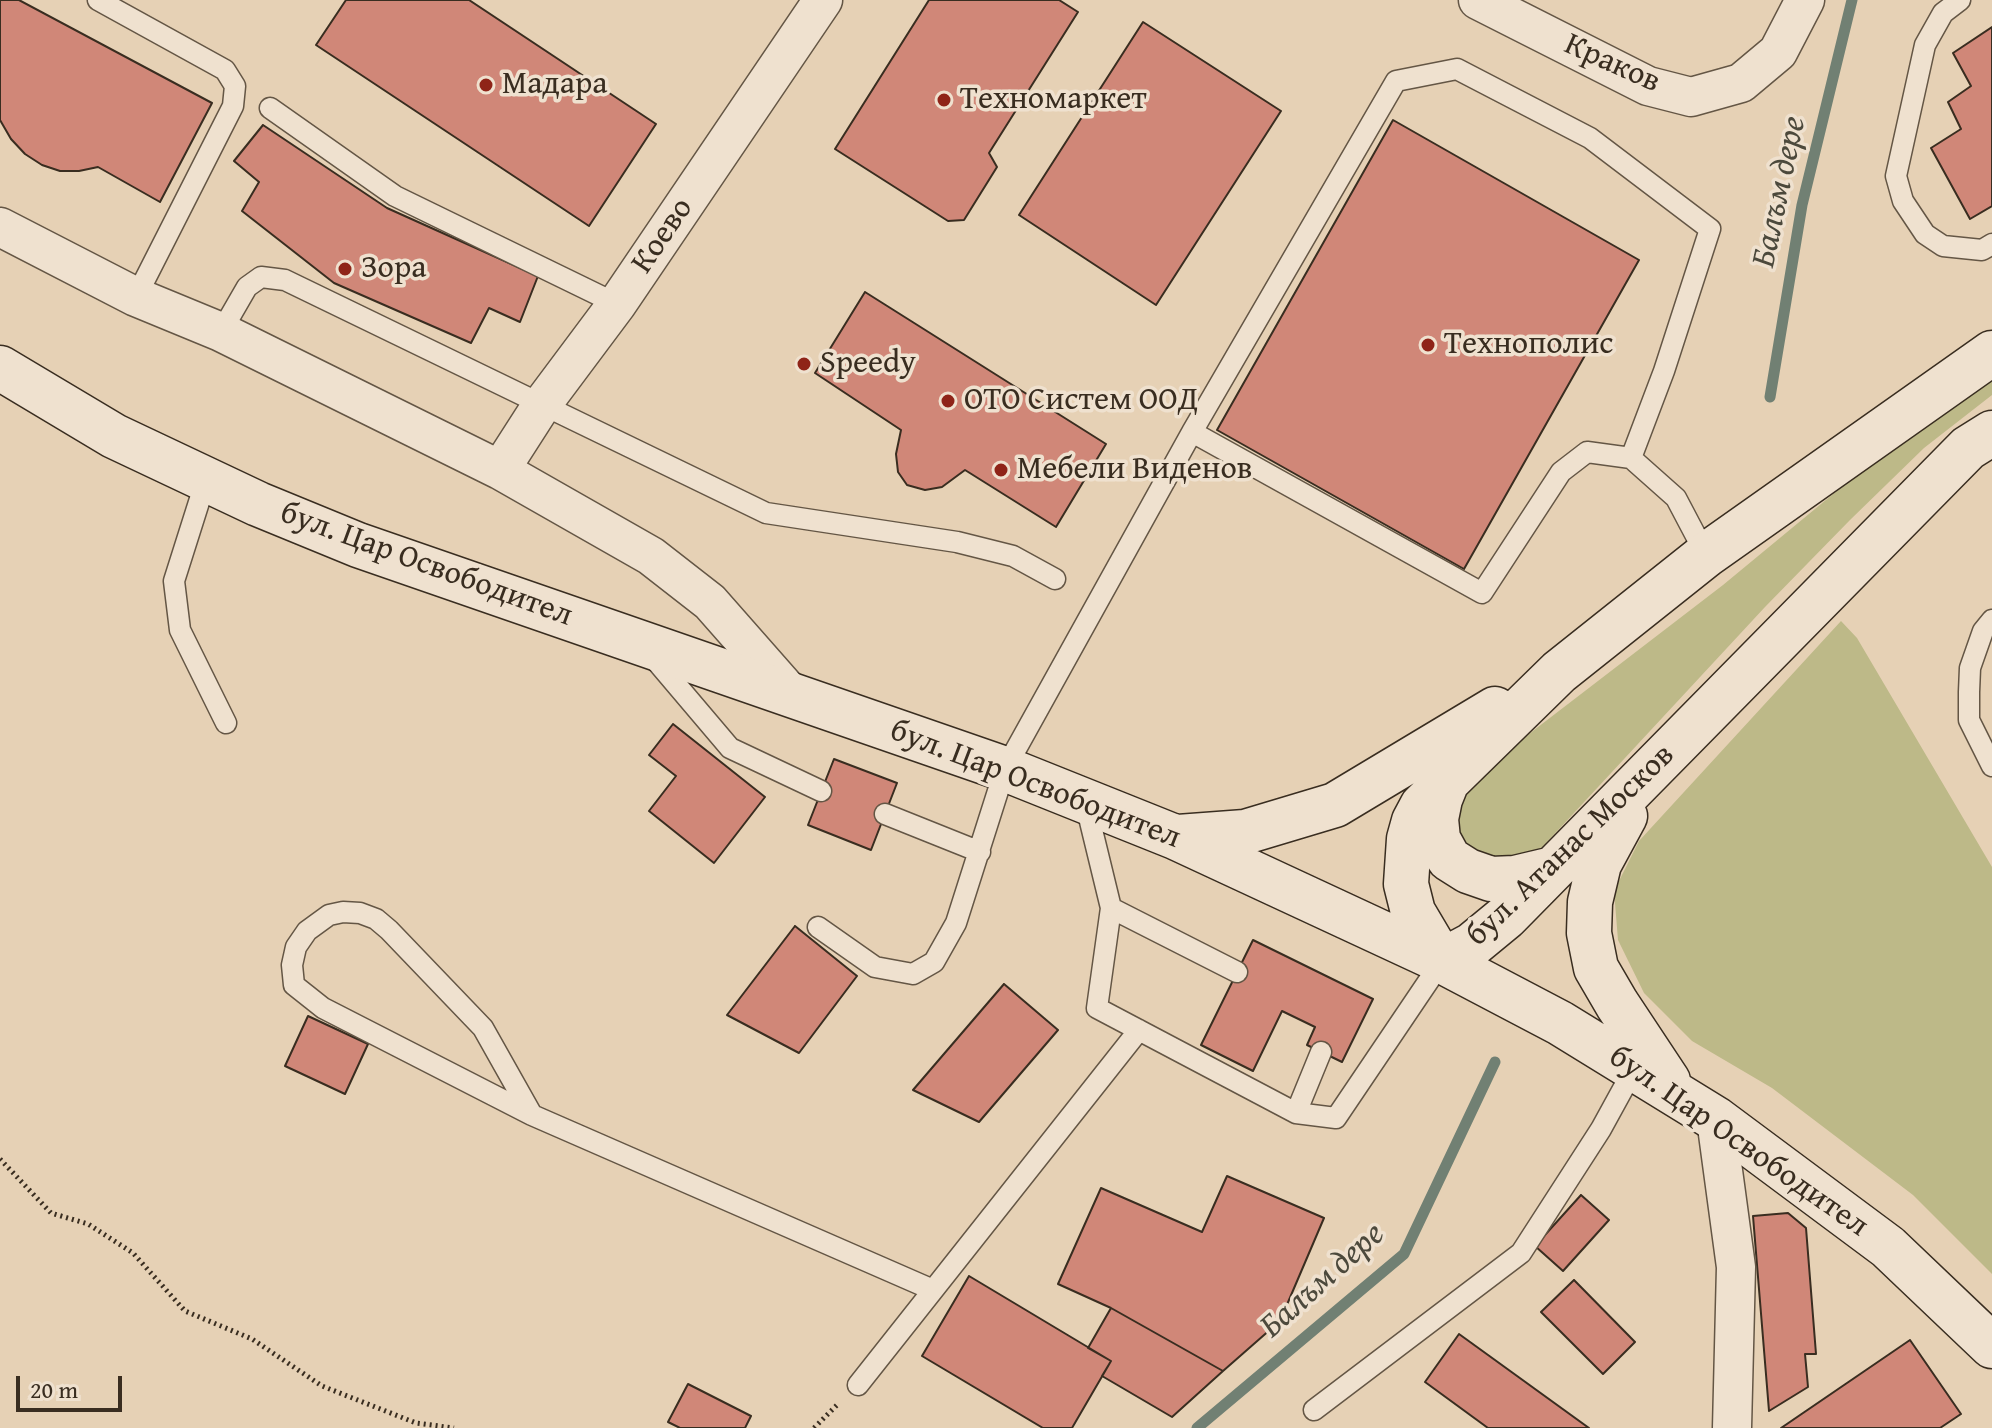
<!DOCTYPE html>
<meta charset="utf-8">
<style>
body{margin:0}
#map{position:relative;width:1992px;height:1428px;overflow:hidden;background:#e6d1b5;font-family:"Gentium Book Plus",serif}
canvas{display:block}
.scale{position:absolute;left:16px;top:1376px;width:106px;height:36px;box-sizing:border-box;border:4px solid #392d20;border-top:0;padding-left:10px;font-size:24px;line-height:28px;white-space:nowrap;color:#392d20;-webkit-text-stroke:6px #efe1cf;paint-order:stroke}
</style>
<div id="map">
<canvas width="1992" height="1428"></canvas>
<div class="scale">20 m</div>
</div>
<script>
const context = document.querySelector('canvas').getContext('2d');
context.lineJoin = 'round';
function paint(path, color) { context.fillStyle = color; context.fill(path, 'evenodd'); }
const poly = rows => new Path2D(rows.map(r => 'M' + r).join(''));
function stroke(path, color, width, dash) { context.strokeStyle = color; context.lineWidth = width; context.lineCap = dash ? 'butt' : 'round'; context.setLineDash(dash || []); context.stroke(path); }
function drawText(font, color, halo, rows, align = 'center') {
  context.font = font + ' "Gentium Book Plus",serif'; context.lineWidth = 7; context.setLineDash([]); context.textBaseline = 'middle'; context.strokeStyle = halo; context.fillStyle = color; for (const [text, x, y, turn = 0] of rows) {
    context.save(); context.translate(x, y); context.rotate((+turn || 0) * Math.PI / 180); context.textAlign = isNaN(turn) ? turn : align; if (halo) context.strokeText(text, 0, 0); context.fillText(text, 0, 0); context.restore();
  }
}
paint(poly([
 [1992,372,1992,395,1924,448,1850,520,1765,607,1535,855,1497,865,1460,840,1454,817,1458,795,1512,747,1723,585,1867,466],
 [1841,621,1857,638,1992,867,1992,1274,1913,1195,1772,1088,1692,1041,1644,993,1618,940,1614,891,1639,841]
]), '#bdb988');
stroke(poly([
 [1770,397,1802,205,1852,0],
 [1197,1428,1404,1254,1495,1062]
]), '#718073', 11);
const building = poly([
 [0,0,19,0,212,103,160,202,98,167,79,171,60,171,42,165,25,154,11,139,0,120,0,0],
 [346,0,469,0,656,124,589,226,316,45,346,0],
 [929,0,1059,0,1078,12,989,153,997,167,964,220,948,221,835,149,929,0],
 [1143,22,1281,111,1156,305,1019,215,1143,22],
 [1992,27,1992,206,1970,219,1931,148,1961,129,1948,102,1971,86,1953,53,1992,27],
 [1393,120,1639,260,1464,569,1217,430,1393,120],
 [263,125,387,208,538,276,520,322,489,308,471,343,334,283,242,211,259,182,234,161,263,125],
 [865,292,1106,444,1056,527,965,470,942,487,925,490,907,485,898,472,896,454,901,430,815,373,865,292],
 [673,724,765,797,714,863,649,811,676,776,649,755,673,724],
 [834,759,897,783,871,850,808,825,834,759],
 [795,926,857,976,799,1053,727,1015,795,926],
 [1253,940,1373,999,1342,1062,1307,1045,1315,1027,1282,1011,1253,1071,1201,1045,1253,940],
 [1004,984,1058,1030,979,1122,913,1090,1004,984],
 [308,1016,368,1044,345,1094,285,1066,308,1016],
 [1227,1176,1324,1218,1280,1321,1223,1371,1111,1308,1058,1284,1101,1188,1202,1232,1227,1176],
 [1581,1195,1609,1220,1563,1271,1535,1246,1581,1195],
 [1788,1213,1806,1228,1816,1354,1805,1354,1808,1387,1769,1411,1753,1216,1788,1213],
 [969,1276,1111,1361,1072,1428,1043,1428,922,1356,969,1276],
 [1574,1280,1635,1342,1603,1374,1541,1312,1574,1280],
 [1111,1308,1223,1371,1172,1417,1102,1376,1111,1361,1088,1348,1111,1308],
 [1459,1334,1589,1428,1488,1428,1425,1382,1459,1334],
 [1910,1340,1961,1414,1940,1428,1781,1428,1910,1340],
 [688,1384,751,1416,745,1428,680,1428,668,1422,688,1384]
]);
paint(building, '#d08778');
stroke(building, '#392d20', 2);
const service = poly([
 [98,0,225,70,235,86,233,106,136,297],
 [1960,0,1943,13,1925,45,1896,176,1903,201,1925,234,1943,246,1982,250,1992,244],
 [270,108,395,196,617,304],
 [221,332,247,287,261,277,285,280,766,513,957,542,1013,556,1055,579],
 [1192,432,1396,81,1457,69,1590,138,1710,229,1664,371,1631,458],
 [206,480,174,581,180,630,226,723],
 [1992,620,1983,631,1970,668,1969,692,1969,720,1992,766],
 [652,656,730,748,821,791],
 [1085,801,1111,908,1237,972],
 [885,814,980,852],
 [1111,908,1097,1008,1296,1113,1336,1118,1442,961],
 [818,927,875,967,913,974,934,962,956,923,1005,769,1192,432,1482,593,1561,472,1587,452,1631,458,1676,498,1706,555],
 [1296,1113,1321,1052],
 [532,1115,483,1028,389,930,376,919,360,913,343,912,329,915,307,931,296,947,292,965,294,985,323,1008,532,1115,933,1290],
 [858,1385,1139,1030],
 [1314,1410,1521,1253,1601,1129,1635,1067]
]);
const minor = poly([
 [1478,0,1648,86,1691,97,1741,83,1778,52,1805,0],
 [0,227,136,297,221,332,500,470,651,556,710,602,791,694],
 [500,470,543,403,617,304,823,0],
 [1716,1119,1736,1267,1732,1428]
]);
const secondary = poly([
 [0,368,114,436,258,504,358,545,1005,769,1175,837,1442,961,1560,1023,1716,1119,1888,1247,1992,1346],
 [1446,784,1440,799,1436,819,1438,839,1449,859,1468,871,1491,879,1515,878,1553,869],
 [1625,816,1599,864,1590,902,1589,933,1596,968,1617,1004,1668,1081],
 [1178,837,1245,832,1335,805,1495,709],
 [1442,961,1413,912,1406,884,1409,839,1414,821,1422,806,1559,672,1706,555,1992,353],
 [1442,961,1472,945,1506,917,1968,448,1992,433]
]);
stroke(service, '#645645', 23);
stroke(minor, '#645645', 41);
stroke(secondary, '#392d20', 47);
stroke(poly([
 [0,1159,51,1213,88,1224,133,1253,185,1311,252,1339,322,1386,416,1423,454,1428],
 [814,1428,839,1403]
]), '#392d20', 5, [2, 4]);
stroke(service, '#efe1cf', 20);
stroke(minor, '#efe1cf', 38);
stroke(secondary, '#efe1cf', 44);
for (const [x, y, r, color] of [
 [486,85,8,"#8f2418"],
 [944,100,8,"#8f2418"],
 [345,269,8,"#8f2418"],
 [1428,345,8,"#8f2418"],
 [804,364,8,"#8f2418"],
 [948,401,8,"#8f2418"],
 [1001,470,8,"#8f2418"]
]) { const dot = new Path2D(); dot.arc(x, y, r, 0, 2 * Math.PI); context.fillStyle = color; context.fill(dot); stroke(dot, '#efe1cf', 3); }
drawText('32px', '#392d20', '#efe1cf', [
 ["Краков",1612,64,24],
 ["Коево",663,236,-56],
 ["бул. Цар Освободител",426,565,20],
 ["бул. Цар Освободител",1035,785,21],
 ["бул. Атанас Москов",1571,846,-44],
 ["бул. Цар Освободител",1738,1142,35]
]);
drawText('32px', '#392d20', '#efe1cf', [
 ["Мадара",502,85],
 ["Техномаркет",960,100],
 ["Зора",361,269],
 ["Технополис",1444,345],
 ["Speedy",820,364],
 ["ОТО Систем ООД",964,401],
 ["Мебели Виденов",1017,470]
], 'left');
drawText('italic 34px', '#4c493c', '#efe1cf', [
 ["Балъм дере",1780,192,-78],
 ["Балъм дере",1323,1281,-42]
]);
</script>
